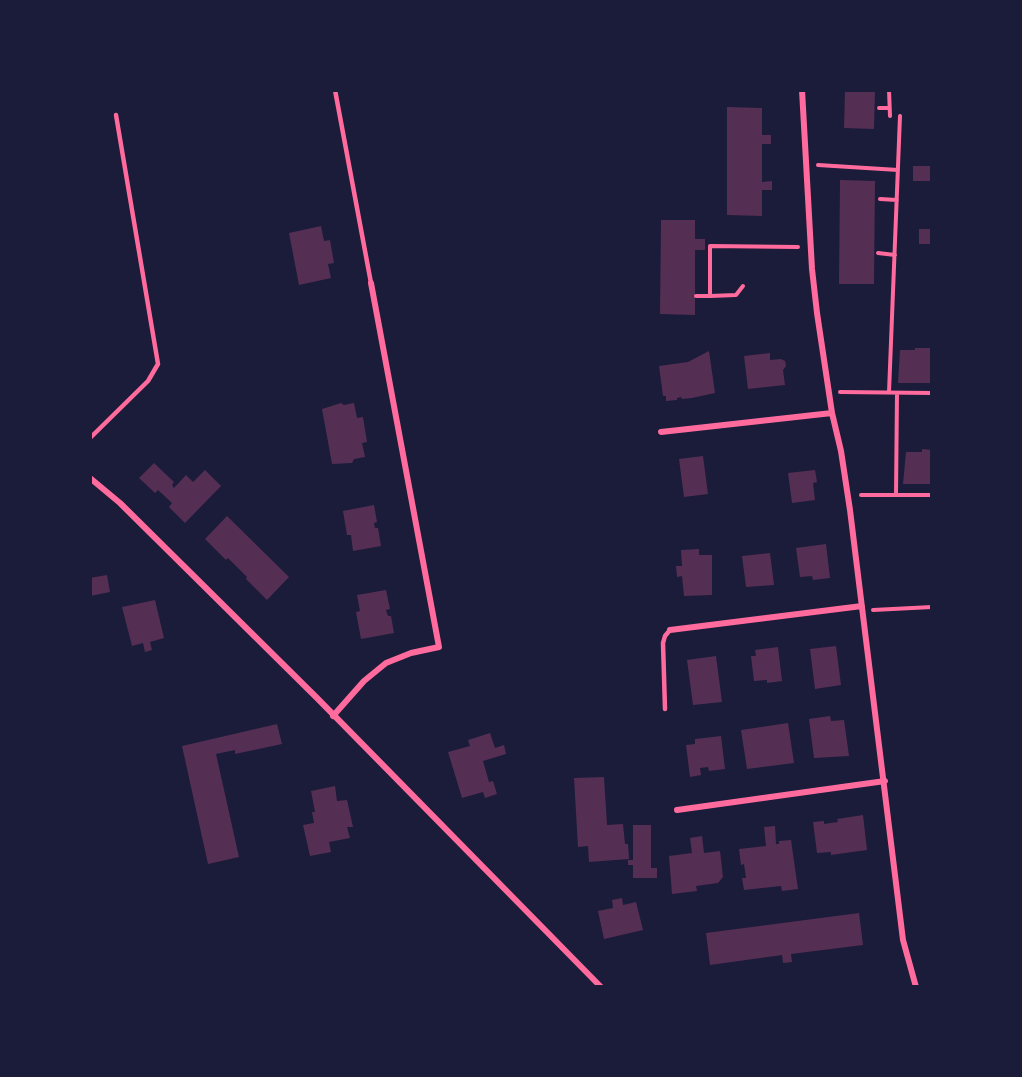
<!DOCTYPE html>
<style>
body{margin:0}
#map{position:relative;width:1022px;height:1077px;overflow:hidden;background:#1b1b3a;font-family:"Space Grotesk",sans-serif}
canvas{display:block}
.frame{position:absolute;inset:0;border:92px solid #1b1b3a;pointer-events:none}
</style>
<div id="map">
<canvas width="1022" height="1077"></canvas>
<div class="frame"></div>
</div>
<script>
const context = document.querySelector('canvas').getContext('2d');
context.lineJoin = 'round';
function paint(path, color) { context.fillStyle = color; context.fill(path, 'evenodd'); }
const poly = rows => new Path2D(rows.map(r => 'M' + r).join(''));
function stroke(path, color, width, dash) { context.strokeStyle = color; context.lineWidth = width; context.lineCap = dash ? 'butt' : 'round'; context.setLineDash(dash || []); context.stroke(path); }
paint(poly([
 [845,90,875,90,874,129,844,128],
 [727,107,762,108,762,135,771,135,771,144,762,144,762,182,772,181,772,190,762,190,762,216,727,215],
 [913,166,932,166,932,181,913,181],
 [840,180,875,181,874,284,839,284],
 [661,220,695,220,695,239,705,239,705,250,695,250,695,315,660,314],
 [321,226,324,241,330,240,334,263,328,264,331,278,299,285,289,233],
 [919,229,932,229,932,244,919,244],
 [915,348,932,348,932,383,898,383,900,350,915,350],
 [709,351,715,393,692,398,682,399,681,397,677,398,677,400,666,401,666,396,663,396,659,366,688,362],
 [770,353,770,360,781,359,785,361,786,366,783,370,785,385,748,389,744,356],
 [341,403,344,405,354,403,357,418,363,417,367,442,362,443,365,457,354,459,352,463,332,464,322,409],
 [922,449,932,450,932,484,903,484,906,452,922,452],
 [703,456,708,494,684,497,679,459],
 [154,463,174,482,172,485,174,488,186,475,193,482,205,470,221,486,185,523,169,507,172,503,158,490,155,493,139,478],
 [815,470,817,482,813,483,815,500,792,503,788,473],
 [374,505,377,522,374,523,375,528,378,528,381,546,353,551,351,535,347,535,343,511],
 [227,516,289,577,267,600,246,579,247,577,228,558,226,560,205,539],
 [826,544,830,578,813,580,812,576,800,577,796,548],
 [699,549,699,555,712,555,712,595,684,596,682,576,677,577,676,566,682,566,681,550],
 [770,553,774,585,746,587,742,556],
 [107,575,110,592,90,596,90,578],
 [386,590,390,609,386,610,388,616,391,616,394,633,361,639,356,612,360,611,357,595],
 [155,600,164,638,150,642,152,650,145,652,143,643,132,646,122,607],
 [836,646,841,685,815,689,810,649],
 [778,647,782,681,767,683,767,680,754,681,751,656,756,656,755,650],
 [716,656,722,702,693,705,687,660],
 [830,716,831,721,844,720,849,756,814,758,809,719],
 [788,723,794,763,747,769,741,730],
 [277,724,282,744,235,754,235,750,216,754,239,857,208,864,182,746],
 [490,733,495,748,504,745,506,754,483,761,489,782,493,781,497,794,485,798,483,792,462,798,448,752,470,746,468,740],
 [721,736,725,769,709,771,708,767,700,768,701,775,690,777,686,745,695,744,695,739],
 [604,777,607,825,623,824,625,844,628,844,629,859,589,862,588,846,578,847,574,778],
 [335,786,337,801,347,800,353,827,347,827,350,838,329,842,331,852,310,856,303,825,314,823,312,812,315,812,311,791],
 [863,815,867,850,831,855,831,852,817,853,813,822,824,821,824,824,838,822,837,819],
 [633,825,651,825,651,868,657,868,657,878,633,878,633,865,628,865,628,860,633,860],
 [775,826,776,844,779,844,779,841,791,840,798,889,782,891,781,886,744,890,742,878,746,878,744,864,741,865,739,849,766,846,764,827],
 [702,836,704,853,720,851,723,877,718,883,696,886,697,891,672,894,669,856,692,853,690,838],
 [622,898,623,905,636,902,643,930,604,939,598,911,613,908,612,900],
 [859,913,863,945,791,954,792,962,783,963,782,955,710,965,706,933]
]), '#542f53');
stroke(poly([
 [889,90,890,116],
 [879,108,889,108],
 [818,165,898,170],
 [880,199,897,200],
 [878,253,895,255],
 [743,286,736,295,710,296,710,246,798,247],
 [696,296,710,296],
 [840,392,932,393],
 [889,392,900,116],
 [861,495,896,495,897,393],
 [896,495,932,495],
 [873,610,932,607]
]), '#ff6b9d', 4);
stroke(poly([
 [335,90,371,283],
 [90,438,148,381,158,364,116,115],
 [665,709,663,643,665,636,670,630]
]), '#ff6b9d', 4.5);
stroke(poly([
 [802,90,812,269,817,313,832,413,841,451,850,510,903,940,916,987],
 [661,432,832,413],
 [90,478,120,503,317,698,601,987],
 [670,630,862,606],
 [333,716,364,681,386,663,411,653,439,647,371,283],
 [677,810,885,781]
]), '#ff6b9d', 6);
</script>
